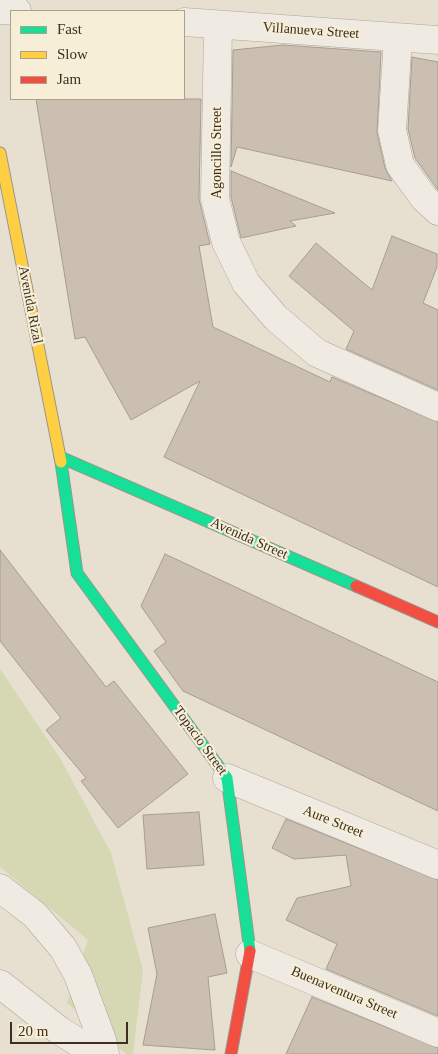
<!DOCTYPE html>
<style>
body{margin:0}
#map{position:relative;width:438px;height:1054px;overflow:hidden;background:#e7e0d1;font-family:"Times New Roman",serif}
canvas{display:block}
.legend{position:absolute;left:10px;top:10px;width:175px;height:90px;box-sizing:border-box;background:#f7eed8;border:1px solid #ada18e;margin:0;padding:6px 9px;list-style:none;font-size:15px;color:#3d2e20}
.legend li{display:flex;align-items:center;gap:10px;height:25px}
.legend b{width:25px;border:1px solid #ada18e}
.scale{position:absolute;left:10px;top:1022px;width:118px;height:22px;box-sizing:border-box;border:2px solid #3d2e20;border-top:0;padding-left:6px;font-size:15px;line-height:18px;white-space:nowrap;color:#3d2e20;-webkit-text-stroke:4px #f7eed8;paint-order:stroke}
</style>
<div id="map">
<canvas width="438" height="1054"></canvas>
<ul class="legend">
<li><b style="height:6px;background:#16e098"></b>Fast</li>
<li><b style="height:6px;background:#ffcf43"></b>Slow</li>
<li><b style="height:6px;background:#f24e42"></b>Jam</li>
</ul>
<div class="scale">20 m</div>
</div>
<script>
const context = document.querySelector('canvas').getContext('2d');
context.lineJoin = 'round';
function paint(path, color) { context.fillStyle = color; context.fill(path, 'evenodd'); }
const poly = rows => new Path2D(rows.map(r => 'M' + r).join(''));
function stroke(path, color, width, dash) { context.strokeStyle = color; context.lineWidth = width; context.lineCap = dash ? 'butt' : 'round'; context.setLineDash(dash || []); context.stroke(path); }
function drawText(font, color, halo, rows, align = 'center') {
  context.font = font + ' "Times New Roman",serif'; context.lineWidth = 4.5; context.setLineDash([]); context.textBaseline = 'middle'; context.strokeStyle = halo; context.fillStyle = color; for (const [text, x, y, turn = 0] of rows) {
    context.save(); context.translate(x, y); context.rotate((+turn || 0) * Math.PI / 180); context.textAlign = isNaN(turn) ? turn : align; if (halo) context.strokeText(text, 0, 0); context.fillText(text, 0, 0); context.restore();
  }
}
paint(poly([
 [0,669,60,758,111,853,143,970,133,1054,126,1054,67,1003,88,940,0,867]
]), '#d6d7b3');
const building = poly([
 [283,45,381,52,377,133,385,168,392,181,237,147,231,167,233,50,283,45],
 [412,57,438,62,438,190,415,158,408,129,412,57],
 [36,99,201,99,199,199,210,244,199,246,213,327,330,382,332,377,438,422,438,587,164,457,200,381,131,420,85,337,75,339,36,99],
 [231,171,335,213,290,221,296,226,241,238,231,197,231,171],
 [392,236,437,254,437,267,423,303,438,310,438,390,346,349,354,331,289,276,316,243,372,290,392,236],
 [0,550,106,687,114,681,188,774,118,828,81,781,86,778,46,730,61,718,0,641,0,550],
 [165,554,438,682,438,811,183,691,154,651,166,642,141,606,165,554],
 [199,812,204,865,147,869,143,815,199,812],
 [286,819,438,880,438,1016,326,969,337,944,286,920,297,898,351,886,346,855,294,859,272,848,286,819],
 [215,914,227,973,208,977,215,1050,143,1045,157,974,148,928,215,914],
 [312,997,438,1048,438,1054,286,1054,312,997]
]);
paint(building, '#cbbfb2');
stroke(building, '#a89c90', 1);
const street = poly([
 [0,10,17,11],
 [184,22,438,40],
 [218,25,215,199,226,242,246,283,276,318,317,353,438,407],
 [398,38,392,130,400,165,424,198,438,211],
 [227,778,438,865],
 [0,888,35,915,63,948,78,975,102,1040,105,1054],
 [250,954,438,1033],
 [0,984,60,1031,97,1054]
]);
const fast = poly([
 [60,457,356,586],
 [61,462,77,573,227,778,250,951]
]);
const slow = poly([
 [0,153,61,462]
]);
const jam = poly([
 [356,586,438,622],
 [231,1054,250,951]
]);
stroke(street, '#ada599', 29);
stroke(fast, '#9c958a', 13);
stroke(slow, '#9c958a', 13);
stroke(jam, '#9c958a', 13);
stroke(street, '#efebe3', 28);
stroke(fast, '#16e098', 11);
stroke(slow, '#ffcf43', 11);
stroke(jam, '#f24e42', 11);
drawText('14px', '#3d2e20', '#f7eed8', [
 ["Villanueva Street",311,31,4],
 ["Agoncillo Street",217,153,-90],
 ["Avenida Rizal",30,305,79],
 ["Avenida Street",249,539,24],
 ["Topacio Street",200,741,54],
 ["Aure Street",333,822,22],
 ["Buenaventura Street",344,993,23]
]);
</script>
